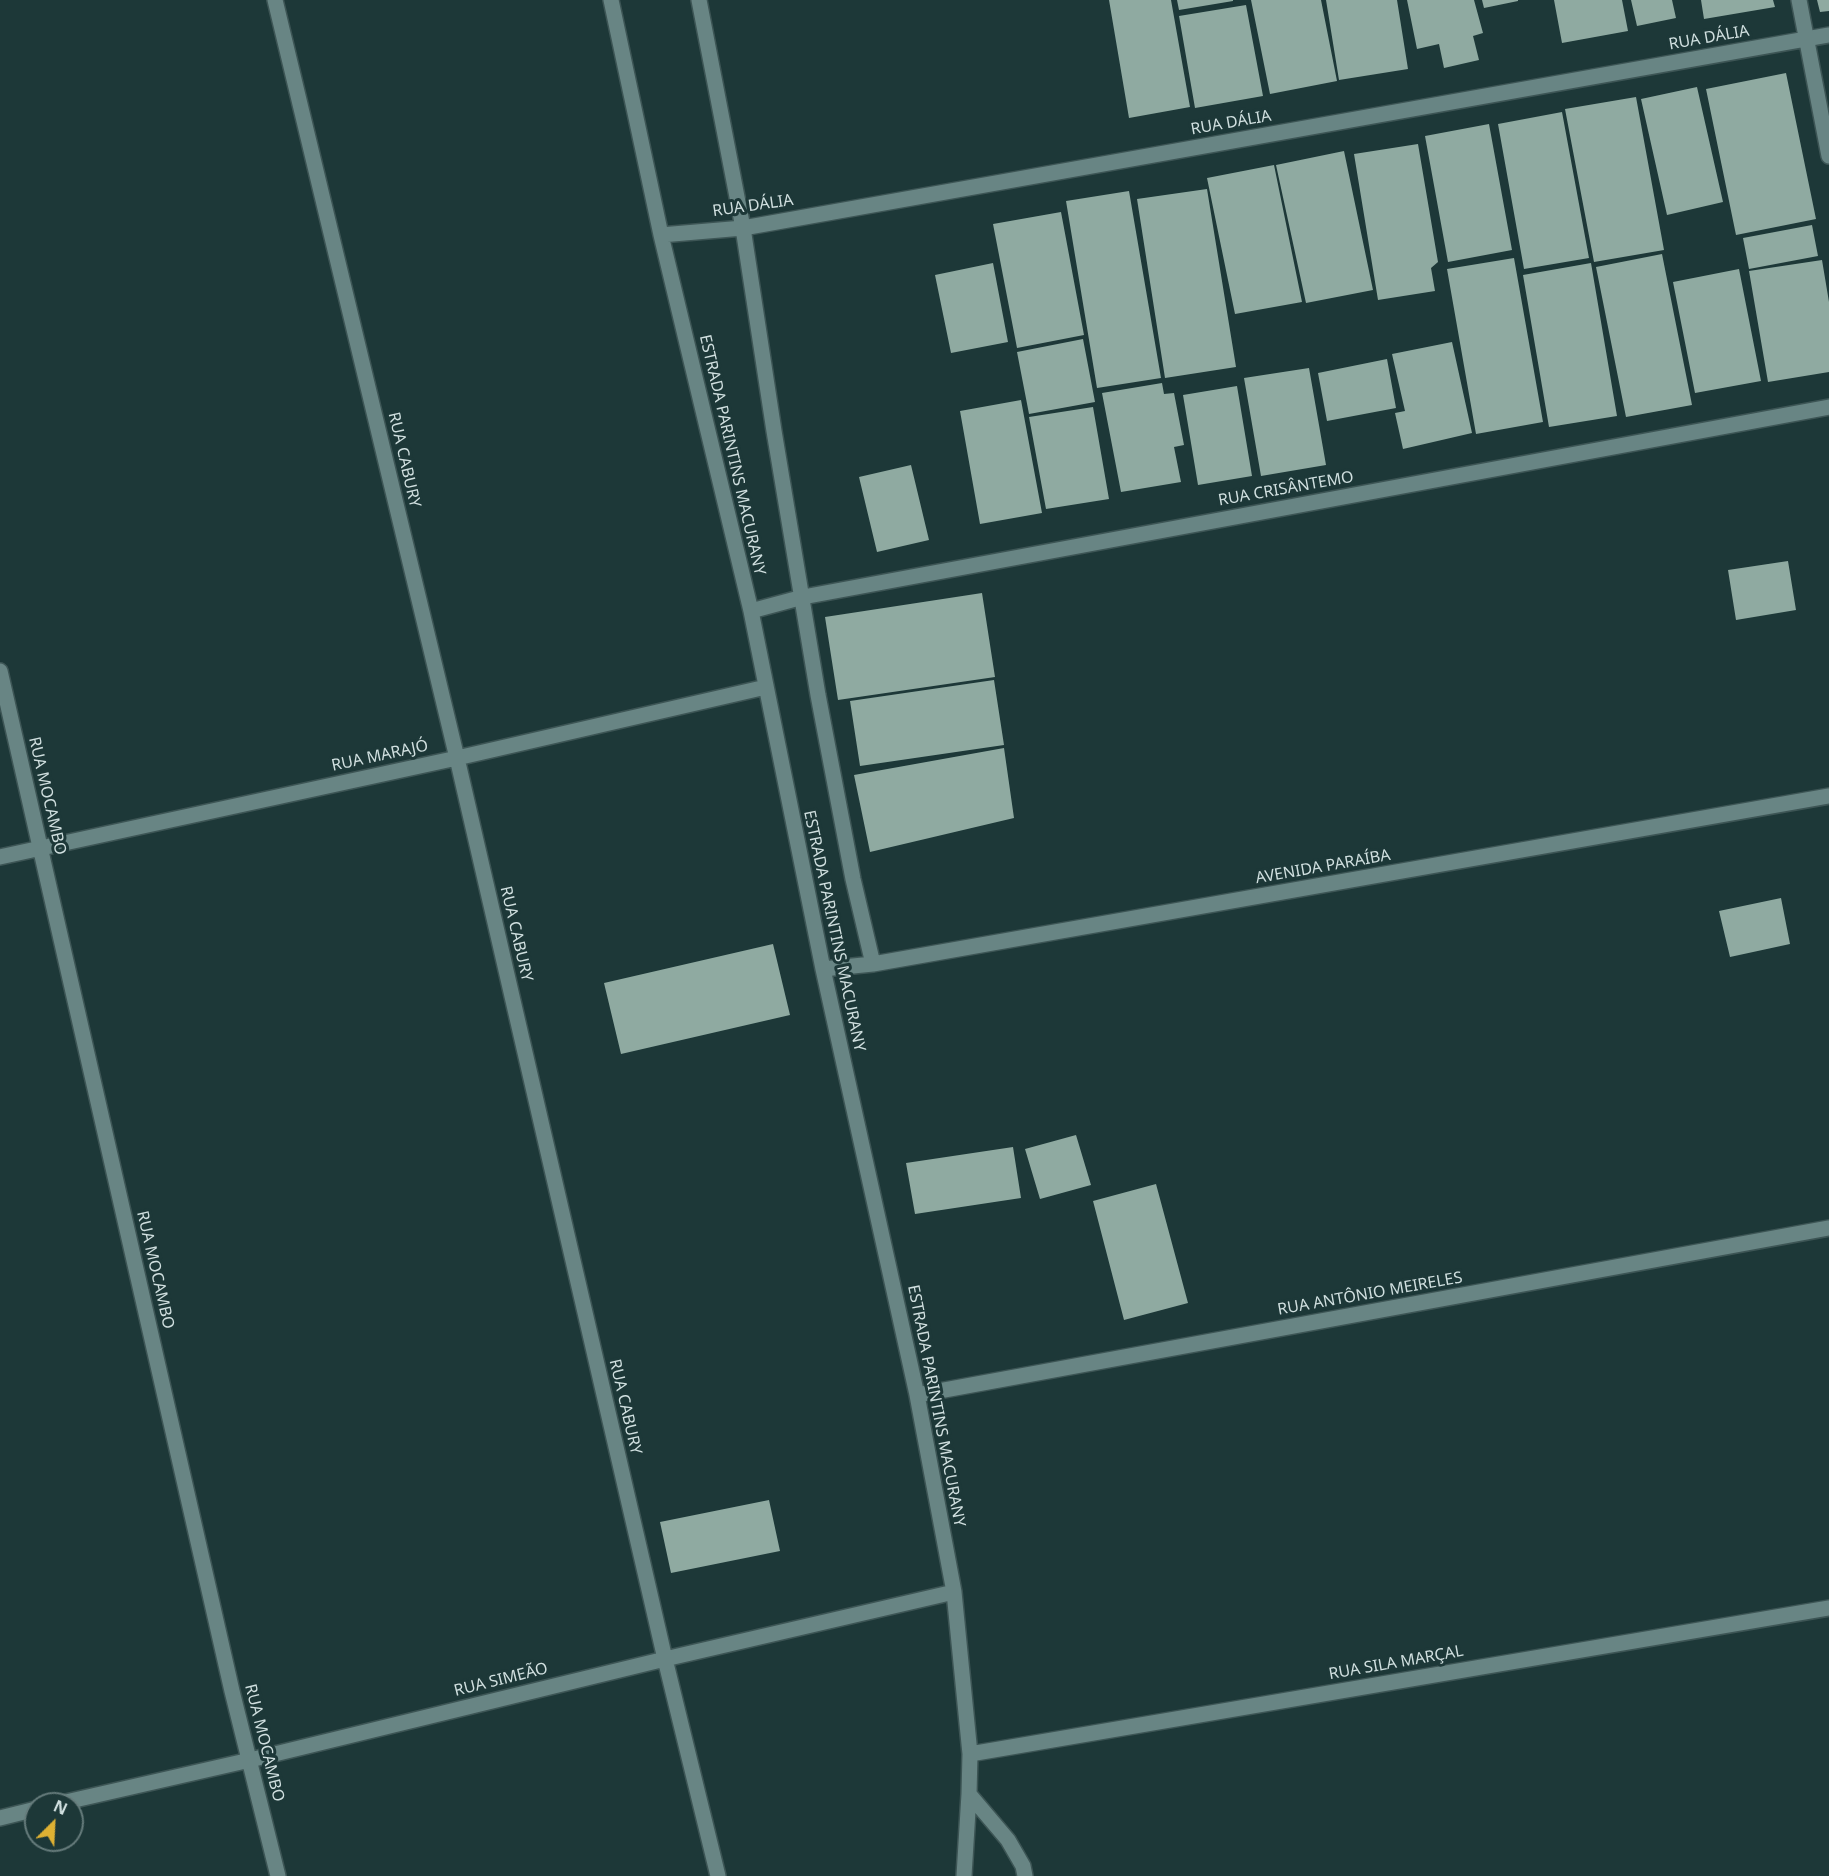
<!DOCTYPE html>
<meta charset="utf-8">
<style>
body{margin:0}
#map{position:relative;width:1829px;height:1876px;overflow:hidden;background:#1d3838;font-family:"Noto Sans",sans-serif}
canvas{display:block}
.north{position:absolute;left:24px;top:1792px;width:60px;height:60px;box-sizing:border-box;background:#1d3838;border:2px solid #657b7b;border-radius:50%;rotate:24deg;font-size:16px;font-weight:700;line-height:24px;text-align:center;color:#d0dfdf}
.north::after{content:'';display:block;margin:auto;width:21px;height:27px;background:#deb133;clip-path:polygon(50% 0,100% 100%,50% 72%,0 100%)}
</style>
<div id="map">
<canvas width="1829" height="1876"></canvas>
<div class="north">N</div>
</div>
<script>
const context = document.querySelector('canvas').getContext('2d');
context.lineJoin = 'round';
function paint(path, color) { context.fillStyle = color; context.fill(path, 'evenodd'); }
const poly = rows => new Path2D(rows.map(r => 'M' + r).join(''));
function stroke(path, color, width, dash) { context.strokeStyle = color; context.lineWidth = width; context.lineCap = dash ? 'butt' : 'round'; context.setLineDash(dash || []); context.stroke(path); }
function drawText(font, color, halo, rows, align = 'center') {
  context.font = font + ' "Noto Sans",sans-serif'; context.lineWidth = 6; context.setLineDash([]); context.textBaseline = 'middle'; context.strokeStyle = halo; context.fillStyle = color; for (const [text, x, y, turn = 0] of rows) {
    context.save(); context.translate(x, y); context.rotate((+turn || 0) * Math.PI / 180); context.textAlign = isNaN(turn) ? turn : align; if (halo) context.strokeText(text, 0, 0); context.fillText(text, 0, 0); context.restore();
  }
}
paint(poly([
 [1109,0,1171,0,1190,107,1129,118],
 [1177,0,1233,0,1233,1,1179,10],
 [1251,0,1321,0,1337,81,1270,94],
 [1326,0,1397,0,1408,69,1339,80],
 [1407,0,1474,0,1483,33,1473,36,1479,60,1444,68,1439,44,1417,49],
 [1482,0,1518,0,1518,1,1484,8],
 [1554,0,1622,0,1628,31,1562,43],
 [1631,0,1672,0,1676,18,1637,26],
 [1701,0,1773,0,1775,7,1704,19],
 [1817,0,1829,0,1829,11,1820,12],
 [1246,5,1263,96,1195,108,1179,16],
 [1786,73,1816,219,1736,235,1706,89],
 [1697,87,1723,202,1667,215,1641,99],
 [1636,97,1664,250,1594,262,1565,109],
 [1562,112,1589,258,1524,269,1498,124],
 [1489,124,1512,250,1448,262,1425,136],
 [1418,144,1438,262,1431,268,1435,291,1378,300,1354,154],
 [1344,151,1373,290,1306,303,1276,165],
 [1274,165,1302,302,1235,314,1207,178],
 [1207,189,1236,367,1165,378,1137,199],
 [1129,191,1161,378,1097,388,1066,201],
 [1061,212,1084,335,1017,348,993,224],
 [1812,225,1818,256,1749,269,1743,238],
 [1662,254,1692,405,1626,417,1596,267],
 [1514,258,1543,422,1476,434,1447,269],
 [1822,260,1829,302,1829,372,1768,382,1749,271],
 [993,263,1008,342,951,353,935,275],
 [1591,263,1617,416,1549,427,1523,275],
 [1739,269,1761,381,1695,393,1673,282],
 [1083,339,1095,402,1029,414,1017,352],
 [1452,342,1472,433,1403,449,1395,413,1405,411,1392,354],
 [1387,359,1396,408,1327,421,1318,373],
 [1309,368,1326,465,1261,476,1244,378],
 [1162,383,1164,394,1174,393,1184,445,1174,447,1181,482,1121,492,1102,393],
 [1237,386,1252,476,1198,485,1183,395],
 [1021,400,1042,513,980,524,960,411],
 [1093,407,1109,499,1046,509,1029,417],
 [911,465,929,540,877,552,859,477],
 [1788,561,1796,610,1736,620,1728,570],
 [982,593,995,677,838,700,825,617],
 [994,680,1004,745,860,766,850,701],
 [1004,748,1014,818,870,852,854,775],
 [1781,898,1790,944,1730,957,1719,911],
 [773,944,790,1015,621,1054,604,983],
 [1076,1135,1091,1185,1040,1199,1025,1149],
 [1013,1147,1021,1198,915,1214,906,1163],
 [1156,1184,1188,1303,1124,1320,1093,1201],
 [769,1500,780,1551,671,1573,660,1522]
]), '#8faaa1');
const minor = poly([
 [275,0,457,758,665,1659,718,1876],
 [611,0,661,235,751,611,823,969,917,1395,954,1592,970,1754,969,1794,964,1876],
 [699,0,743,228,774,431,818,695,853,879,873,964],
 [1799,0,1829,156],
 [661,235,743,228,1829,35],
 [751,611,803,597,1829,407],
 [0,671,232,1691,278,1876],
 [0,857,457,758,766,687],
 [823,969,873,964,1829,796],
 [917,1395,1829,1228],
 [970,1754,1829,1608],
 [969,1794,1008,1840,1023,1866,1025,1876],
 [57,1804,250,1760,665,1659,954,1592],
 [0,1818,36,1809]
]);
stroke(minor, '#3d5555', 18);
stroke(minor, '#688584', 15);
drawText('16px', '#d0dfdf', '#1d3838', [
 ["RUA DÁLIA",1709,38,-10],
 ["RUA DÁLIA",1231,123,-10],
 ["RUA DÁLIA",753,206,-8],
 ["ESTRADA PARINTINS MACURANY",732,455,77],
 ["RUA CABURY",404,460,77],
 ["RUA CRISÂNTEMO",1286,489,-10],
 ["RUA MARAJÓ",380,756,-12],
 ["RUA MOCAMBO",47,796,77],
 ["AVENIDA PARAÍBA",1323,867,-10],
 ["ESTRADA PARINTINS MACURANY",834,931,78],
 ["RUA CABURY",516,934,77],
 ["RUA MOCAMBO",155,1270,77],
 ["RUA ANTÔNIO MEIRELES",1370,1294,-10],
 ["ESTRADA PARINTINS MACURANY",936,1406,79],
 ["RUA CABURY",625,1407,77],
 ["RUA SILA MARÇAL",1396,1663,-10],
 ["RUA SIMEÃO",501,1680,-14],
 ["RUA MOCAMBO",264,1743,76]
]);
</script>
